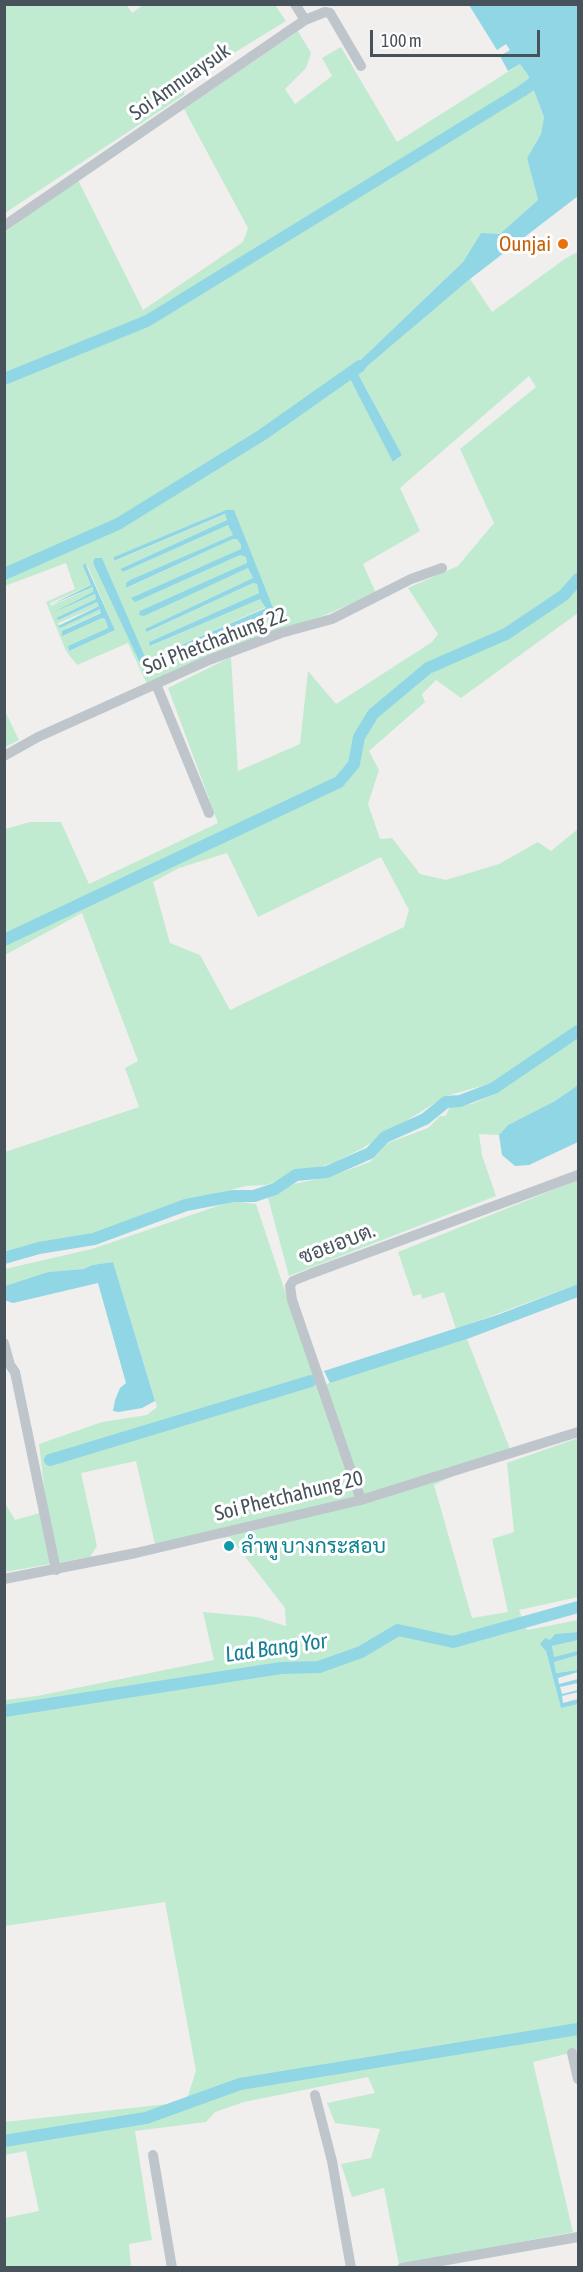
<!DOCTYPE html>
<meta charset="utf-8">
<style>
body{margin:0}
#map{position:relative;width:583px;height:2272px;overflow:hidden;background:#f1eeee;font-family:"Asap Condensed",sans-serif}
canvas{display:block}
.frame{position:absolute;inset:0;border:6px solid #48525a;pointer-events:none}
.scale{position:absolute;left:370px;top:30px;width:170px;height:27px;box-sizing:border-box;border:3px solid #48525a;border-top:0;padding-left:8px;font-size:18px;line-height:21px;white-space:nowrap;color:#48525a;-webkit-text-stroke:4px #fff;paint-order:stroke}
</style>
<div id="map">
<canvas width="583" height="2272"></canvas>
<div class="frame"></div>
<div class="scale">100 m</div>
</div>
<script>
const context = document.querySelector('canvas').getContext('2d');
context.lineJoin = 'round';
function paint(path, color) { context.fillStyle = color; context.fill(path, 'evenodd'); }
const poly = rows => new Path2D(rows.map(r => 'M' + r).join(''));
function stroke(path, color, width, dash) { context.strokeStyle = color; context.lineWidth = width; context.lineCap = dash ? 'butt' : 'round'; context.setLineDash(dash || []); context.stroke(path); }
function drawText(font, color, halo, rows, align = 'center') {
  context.font = font + ' "Asap Condensed",Sarabun,sans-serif'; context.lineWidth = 6; context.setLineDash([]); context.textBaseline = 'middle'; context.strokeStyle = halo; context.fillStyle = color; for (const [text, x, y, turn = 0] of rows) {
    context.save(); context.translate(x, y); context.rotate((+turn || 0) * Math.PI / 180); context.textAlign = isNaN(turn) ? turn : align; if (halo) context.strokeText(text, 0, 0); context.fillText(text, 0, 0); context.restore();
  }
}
paint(poly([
 [5,4,127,5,132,13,143,5,275,5,286,21,185,83,184,95,5,213],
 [298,31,311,53,306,68,285,89,295,104,332,76,322,58,341,47,397,142,520,64,528,75,544,117,541,134,527,158,538,200,500,235,481,233,463,262,347,373,394,462,402,455,358,374,470,279,492,312,566,258,578,252,578,613,461,698,436,680,422,694,425,702,369,751,379,770,368,804,380,839,392,838,420,874,446,880,499,864,538,842,551,851,578,829,578,1029,492,1083,446,1096,361,1149,335,1162,266,1185,246,1186,182,1202,102,1232,5,1254,5,1152,139,1107,125,1068,138,1061,82,913,5,955,5,829,30,822,61,822,89,884,218,823,168,688,231,657,238,771,300,744,308,671,336,704,432,642,438,634,408,588,458,566,494,523,460,449,536,387,529,376,400,488,420,531,363,564,376,593,311,621,147,684,128,643,77,665,66,651,46,602,75,589,66,563,5,586,5,232,78,180,143,310,243,242,248,228,184,109],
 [226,510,273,609,270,614,159,662,158,655,266,607,261,598,151,646,149,642,259,593,257,584,253,583,148,632,146,629,253,578,248,568,144,615,247,563,246,557,240,555,135,601,132,599,136,596,242,549,241,545,237,539,233,539,127,588,126,583,130,580,233,535,228,525,123,572,120,569,227,520,226,514,115,561,115,557],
 [102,559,151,672,147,678,93,563],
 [83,566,88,567,115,630,69,651,68,646,108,628,105,619,102,618,62,635,67,628,102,612,100,608,60,628,58,623,99,606,97,602,60,620,56,618,96,599,95,594,67,605,94,592,93,587,51,606,50,603,91,585],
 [227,853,258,917,381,857,409,910,404,927,230,1010,200,955,170,943,153,882,179,868],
 [4,709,19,740,5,747,4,747],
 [578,1037,578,1085,555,1101,508,1125,499,1135,479,1134,482,1155,496,1196,289,1276,268,1198,294,1184,332,1176,370,1162,388,1143,428,1128,440,1116,446,1116,450,1106,472,1104,495,1094,539,1061],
 [578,1180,578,1284,456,1329,444,1292,422,1299,421,1294,413,1296,398,1252],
 [232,1201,256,1204,317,1387,467,1339,510,1449,434,1485,472,1618,508,1612,492,1539,514,1532,507,1463,578,1438,578,1597,519,1610,527,1630,578,1620,578,1632,555,1634,546,1651,561,1708,578,1704,578,2051,533,2062,573,2232,399,2265,384,2188,352,2197,341,2164,371,2158,380,2129,335,2123,327,2103,375,2093,368,2077,244,2102,215,2112,206,2122,135,2131,152,2240,129,2244,131,2267,5,2267,5,2218,39,2211,26,2151,5,2155,5,2122,186,2102,196,2071,165,1902,5,1926,5,1700,37,1696,214,1660,203,1612,257,1617,286,1626,285,1608,230,1537,197,1542,155,1544,136,1461,81,1473,97,1546,90,1557,5,1572,5,1503,15,1520,47,1511,39,1444,102,1422,147,1415,157,1407,113,1262,92,1265,84,1269,48,1272,5,1286,5,1269,92,1249],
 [578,1640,578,1651,554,1658,552,1646],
 [578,1655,578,1670,556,1673,554,1662]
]), '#c0ebd0');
paint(poly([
 [469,5,578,5,578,196,470,279,358,374,402,455,393,462,347,373,463,262,481,233,500,234,538,200,527,158,541,134,544,117,528,75,520,64,508,71,500,56,510,50,506,44,497,50],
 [226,510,234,510,273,608,270,614,159,662,156,660,158,655,266,608,260,599,150,646,149,642,259,593,257,584,253,583,147,632,145,629,253,578,248,568,144,616,139,615,140,611,247,563,246,557,240,555,135,602,131,598,241,549,241,545,237,539,233,539,126,588,126,583,130,580,233,535,228,525,123,572,120,569,227,520,225,514,114,561,114,557],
 [95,558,102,558,152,673,147,678,93,563],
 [85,563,115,630,69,651,68,646,108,628,105,619,102,618,62,636,62,631,101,613,100,609,60,628,58,626,99,606,97,602,59,620,56,618,96,599,95,594,54,612,93,592,93,587,50,605,91,585,83,566],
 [578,1085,578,1142,529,1165,515,1166,502,1155,499,1135,508,1125,555,1101],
 [113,1262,155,1401,142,1408,119,1412,113,1411,115,1400,120,1388,126,1383,98,1283,13,1303,4,1300,5,1286,48,1272,84,1269,92,1265],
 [578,1284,578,1297,467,1339,330,1383,324,1371,500,1314],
 [578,1632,578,1640,552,1646,554,1657,578,1651,578,1655,554,1662,556,1673,578,1670,578,1672,558,1678,559,1684,578,1679,578,1683,560,1687,562,1694,578,1690,578,1692,562,1696,563,1703,578,1699,578,1704,561,1708,546,1651,540,1644,545,1638,550,1640,555,1634]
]), '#90d6e5');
stroke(poly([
 [4,379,147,321,522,91,543,76],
 [4,574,118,524,262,435,360,366],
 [4,940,339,782,354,764,359,737,373,714,428,668,506,634,564,595,578,579],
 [4,1258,39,1248,94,1239,186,1205,233,1196,254,1196,275,1189,296,1175,327,1172,370,1153,385,1137,425,1119,446,1102,460,1101,494,1088,578,1031],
 [50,1460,311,1381],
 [4,1711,281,1668,319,1667,361,1652,398,1630,453,1642,578,1607],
 [4,2141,146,2118,240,2084,578,2029]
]), '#90d6e5', 12);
stroke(poly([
 [295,4,305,20],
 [4,226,305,20,325,12,330,13,361,66],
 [156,684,209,813],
 [4,756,38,737,209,660,281,633,332,619,411,579,442,568],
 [4,1343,10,1365,15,1372,56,1570],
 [361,1500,292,1300,290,1286,293,1281,310,1274,578,1175],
 [4,1579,136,1553,361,1500,578,1432],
 [572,2053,578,2079],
 [315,2095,332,2161,351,2268],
 [153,2155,172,2268],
 [402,2268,578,2237]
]), '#bec6cc', 10);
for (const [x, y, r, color] of [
 [563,244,6,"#e8710a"],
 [229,1546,6,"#0f9aa8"]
]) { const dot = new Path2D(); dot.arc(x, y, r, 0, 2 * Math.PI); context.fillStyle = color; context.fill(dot); stroke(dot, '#fff', 2); }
drawText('21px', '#48525a', '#fff', [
 ["Soi Amnuaysuk",180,82,-35],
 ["Soi Phetchahung 22",215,641,-21],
 ["ซอยอบต.",337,1244,-21],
 ["Soi Phetchahung 20",289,1496,-14]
]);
drawText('21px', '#c56008', '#fff', [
 ["Ounjai",551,244]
], 'right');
drawText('21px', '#0d838f', '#fff', [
 ["ลำพู บางกระสอบ",241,1546]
], 'left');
drawText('italic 22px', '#178098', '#fff', [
 ["Lad Bang Yor",276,1648,-8]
]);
</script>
